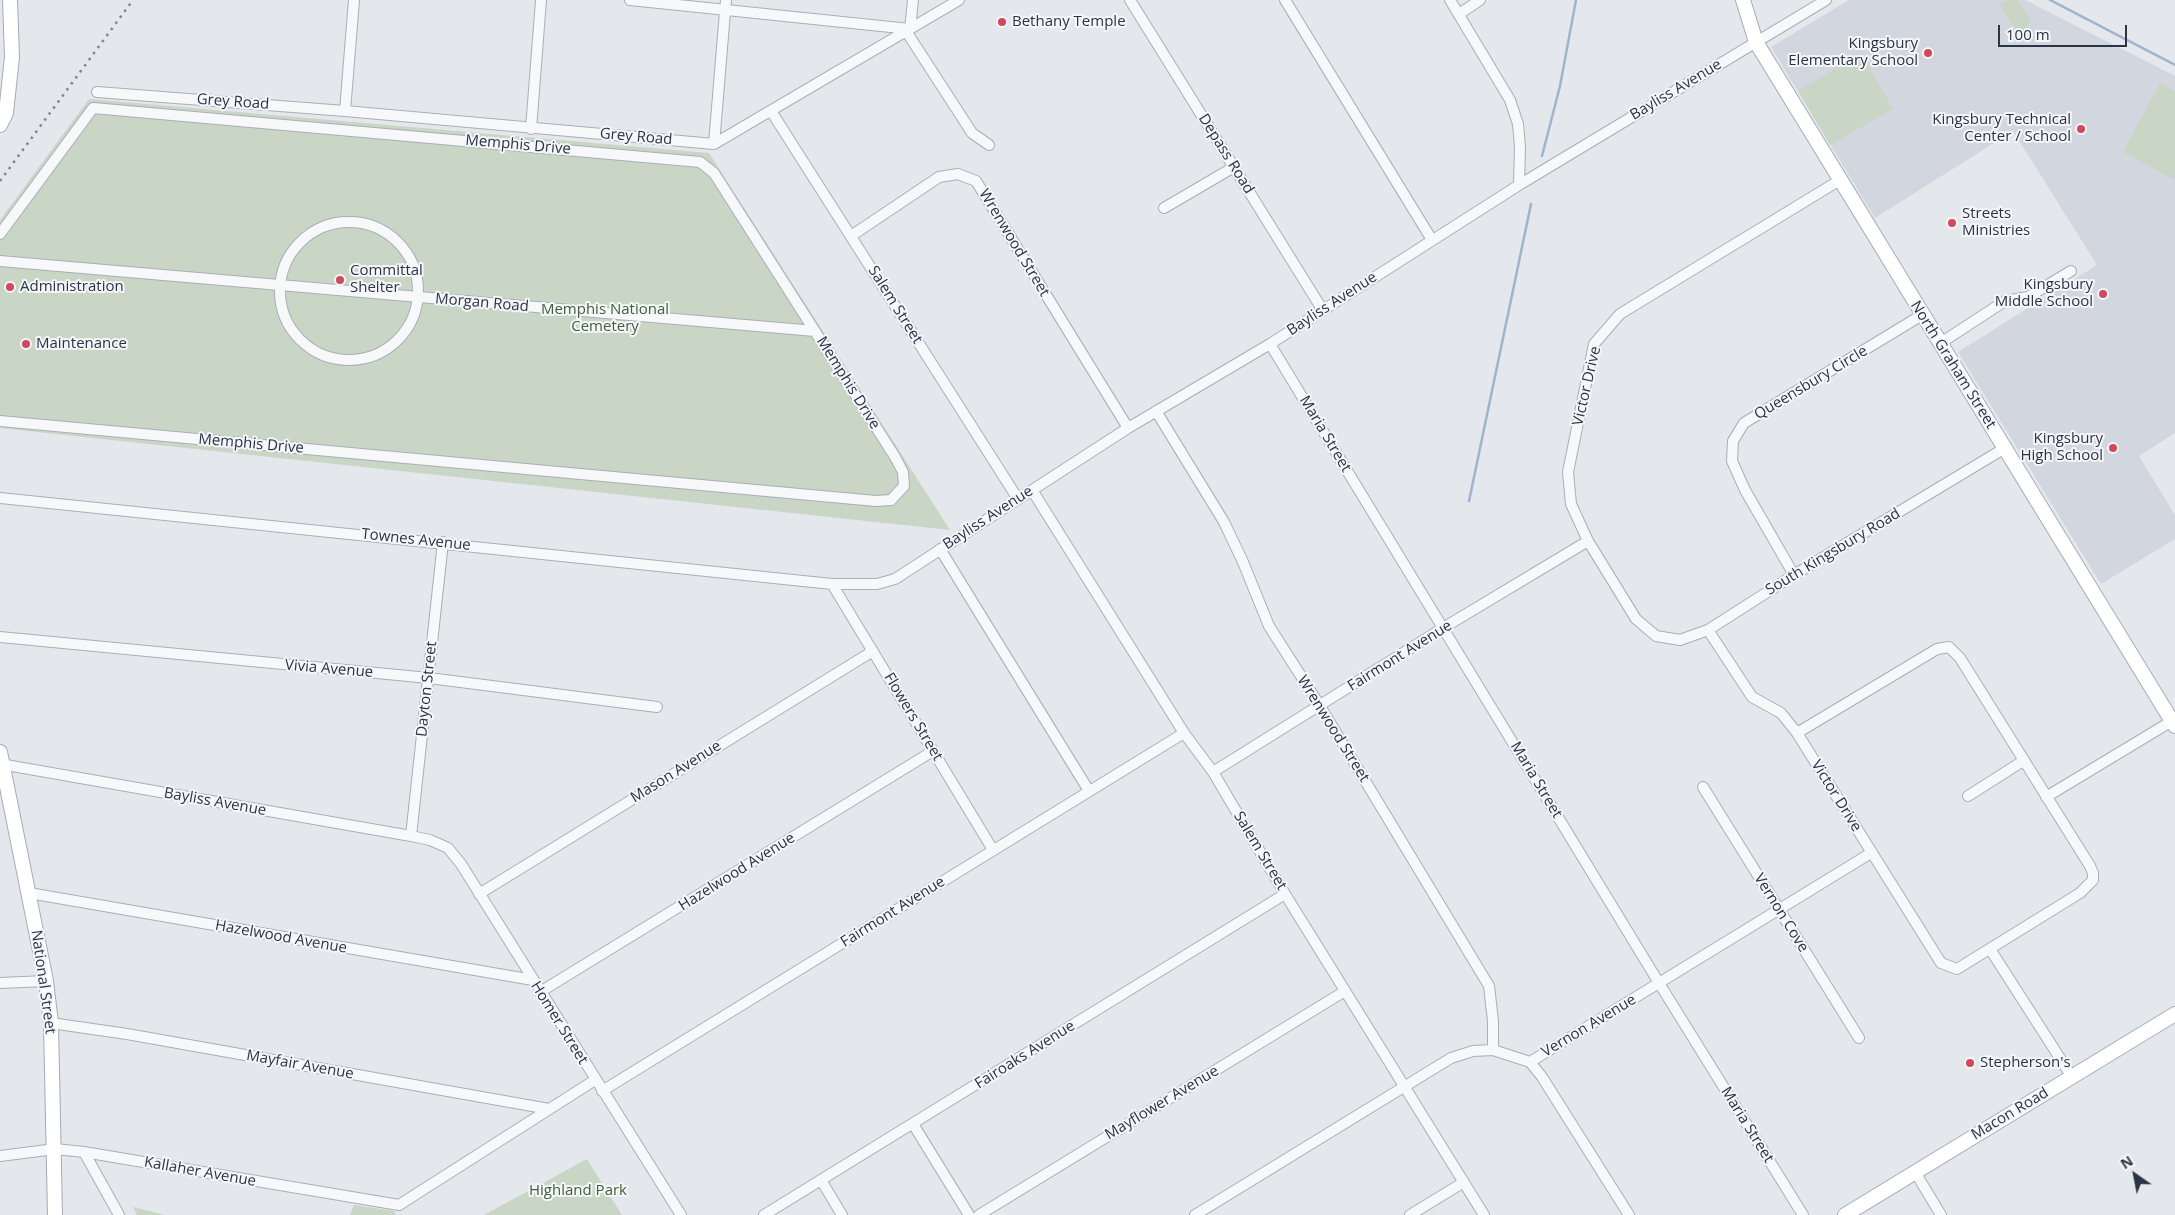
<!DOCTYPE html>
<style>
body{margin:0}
#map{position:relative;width:2175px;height:1215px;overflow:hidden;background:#e4e7ec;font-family:"Open Sans",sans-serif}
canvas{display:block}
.north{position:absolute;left:2110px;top:1150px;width:50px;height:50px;-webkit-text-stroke:4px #f4f6f9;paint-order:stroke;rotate:327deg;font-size:14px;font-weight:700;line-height:20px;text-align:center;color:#2b3445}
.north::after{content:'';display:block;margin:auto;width:18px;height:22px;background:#2b3445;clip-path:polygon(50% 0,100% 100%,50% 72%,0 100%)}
.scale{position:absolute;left:1998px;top:25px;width:129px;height:22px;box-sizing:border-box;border:2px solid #2b3445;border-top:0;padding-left:6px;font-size:15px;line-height:18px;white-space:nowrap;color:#2b3445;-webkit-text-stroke:4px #f4f6f9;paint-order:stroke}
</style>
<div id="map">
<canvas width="2175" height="1215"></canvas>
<div class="north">N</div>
<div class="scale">100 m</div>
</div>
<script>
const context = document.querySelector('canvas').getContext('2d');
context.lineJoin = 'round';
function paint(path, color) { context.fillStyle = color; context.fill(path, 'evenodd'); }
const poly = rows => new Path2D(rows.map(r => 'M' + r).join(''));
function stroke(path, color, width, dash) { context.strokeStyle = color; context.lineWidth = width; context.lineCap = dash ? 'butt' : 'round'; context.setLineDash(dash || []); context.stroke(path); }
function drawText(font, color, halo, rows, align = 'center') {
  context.font = font + ' "Open Sans",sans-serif'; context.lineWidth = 4; context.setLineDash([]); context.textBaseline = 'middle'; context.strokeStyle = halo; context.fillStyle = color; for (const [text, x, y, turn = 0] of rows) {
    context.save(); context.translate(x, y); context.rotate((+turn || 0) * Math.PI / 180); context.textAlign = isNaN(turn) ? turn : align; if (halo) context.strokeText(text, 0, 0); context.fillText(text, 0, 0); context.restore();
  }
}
paint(poly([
 [1849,0,2025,0,2175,76,2175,433,2139,456,2175,515,2175,539,2101,584,1958,352,2097,265,2013,131,1875,218,1771,47]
]), '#d2d6de');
paint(poly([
 [2008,0,2017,0,2031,22,2027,25,2032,33,2025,37,2020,29,2016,31,2000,5],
 [1861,53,1893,109,1830,145,1798,91],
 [2160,83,2175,91,2175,180,2123,152],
 [89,99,709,153,950,530,0,428,0,220],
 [587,1159,622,1215,484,1215],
 [354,1205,394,1211,396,1215,350,1215],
 [133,1207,165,1215,137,1215]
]), '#c9d6c5');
stroke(poly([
 [2050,0,2175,65],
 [1542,156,1560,86,1576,0],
 [1469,501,1531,204]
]), '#9fb4cc', 2.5);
const minor = poly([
 [630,0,910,29,913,0],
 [1130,0,1322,309],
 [1285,0,1432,240],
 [1450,0,1510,100,1518,124,1520,147,1519,185],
 [1459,14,1480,0],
 [906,31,972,133,989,145],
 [97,92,345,111,714,144,959,0],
 [345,111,354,0],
 [771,111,1018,499],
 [531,129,541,0],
 [714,144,726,0],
 [1840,180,1620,314,1594,344,1568,472,1571,504,1588,541,1636,619,1656,636,1680,640,1708,630,1794,575,2005,448],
 [1164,208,1234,167],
 '280 291a69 69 0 1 1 138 0a69 69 0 1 1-138 0Z',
 [0,234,93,108,700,162,714,173,895,457,903,472,904,486,891,500,876,501,0,421],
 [851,236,939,177,958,174,976,181,1128,428],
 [0,261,815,331],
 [1270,344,1659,983,1803,1215],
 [1939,344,2005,301,2028,297,2071,271],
 [1156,411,1224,522,1243,562,1269,626,1320,706,1489,986,1493,1021,1493,1050],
 [1032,490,1184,733,1213,772,1285,894,1484,1215],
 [0,498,832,584,877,584,895,579,1128,428,1270,344,1519,185,1826,0],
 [940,549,1089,791],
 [1794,575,1745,490,1732,461,1733,441,1744,423,1922,315],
 [832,584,993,850],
 [1708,630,1752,697,1781,713,1797,733,1941,963,1957,969,2080,893,2093,880,2093,873,2090,866,1960,658,1949,647,1937,649,1797,733],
 [0,637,429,678,657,707],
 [0,764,411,836,430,840,448,848,461,864,681,1215],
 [1213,772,1443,628,1588,541],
 [1703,787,1859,1038],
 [1968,796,2023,761],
 [2046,797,2172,721],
 [411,836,443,542],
 [29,893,533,980],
 [479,894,873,651],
 [1990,949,2072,1077],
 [0,983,46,981],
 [540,992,933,751],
 [51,1023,127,1034,549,1109],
 [1530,1062,1542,1077,1629,1215],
 [602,1091,1184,733],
 [913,1124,969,1215],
 [84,1152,119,1215],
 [0,1156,55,1149,84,1152,399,1205,595,1080],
 [1915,1172,1941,1215],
 [821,1180,842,1215],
 [764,1215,1285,894],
 [979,1215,1345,991],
 [1195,1215,1451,1058,1473,1051,1493,1050,1530,1062,1871,853],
 [1410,1215,1464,1182]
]);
const major = poly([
 [1743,0,1756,42,2175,726],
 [0,125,6,113,12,57,10,0],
 [0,752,46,981,51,1023,55,1215],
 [1845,1215,2175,1014]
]);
stroke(minor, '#a9aeb7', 12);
stroke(major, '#a3abb8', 16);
stroke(minor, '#f7f8fa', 10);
stroke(major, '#fff', 14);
stroke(poly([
 [0,181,133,0]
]), '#7d8696', 2.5, [2.5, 5]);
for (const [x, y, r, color] of [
 [1002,22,5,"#d1495b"],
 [1928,53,5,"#d1495b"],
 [2081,129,5,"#d1495b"],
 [1952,223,5,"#d1495b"],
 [340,280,5,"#d1495b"],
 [10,287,5,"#d1495b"],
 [2103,294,5,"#d1495b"],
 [26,344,5,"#d1495b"],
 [2113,448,5,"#d1495b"],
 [1970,1063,5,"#d1495b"]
]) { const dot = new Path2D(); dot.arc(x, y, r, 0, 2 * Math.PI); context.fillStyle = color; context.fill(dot); stroke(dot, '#f4f6f9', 2); }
drawText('15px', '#2b3445', '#f4f6f9', [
 ["Bethany Temple",1012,22],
 ["Kingsbury",1918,44,"right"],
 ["Elementary School",1918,61,"right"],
 ["Kingsbury Technical",2071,120,"right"],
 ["Center / School",2071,137,"right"],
 ["Streets",1962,214],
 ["Ministries",1962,231],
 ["Committal",350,271],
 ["Shelter",350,288],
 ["Kingsbury",2093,285,"right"],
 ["Middle School",2093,302,"right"],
 ["Administration",20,287],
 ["Maintenance",36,344],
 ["Kingsbury",2103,439,"right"],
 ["High School",2103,456,"right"],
 ["Stepherson's",1980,1063]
], 'left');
drawText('15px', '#2b3445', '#f4f6f9', [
 ["Bayliss Avenue",1676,90,-31],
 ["Grey Road",233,102,4],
 ["Grey Road",636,137,5],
 ["Memphis Drive",518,145,5],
 ["Depass Road",1226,154,58],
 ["Wrenwood Street",1014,243,59],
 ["Morgan Road",482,303,5],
 ["Bayliss Avenue",1332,304,-33],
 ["Salem Street",895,305,58],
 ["North Graham Street",1953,365,58],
 ["Memphis Drive",848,383,58],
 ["Queensbury Circle",1811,383,-31],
 ["Victor Drive",1587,386,-77],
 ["Maria Street",1325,434,59],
 ["Memphis Drive",251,444,5],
 ["Bayliss Avenue",988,518,-33],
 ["Townes Avenue",416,540,6],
 ["South Kingsbury Road",1833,552,-31],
 ["Fairmont Avenue",1400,656,-32],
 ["Vivia Avenue",329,669,5],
 ["Dayton Street",427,689,-84],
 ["Flowers Street",913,717,59],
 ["Wrenwood Street",1333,729,58],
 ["Mason Avenue",676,772,-32],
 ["Maria Street",1536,780,59],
 ["Victor Drive",1836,796,58],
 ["Bayliss Avenue",215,802,10],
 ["Salem Street",1260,851,59],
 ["Hazelwood Avenue",737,872,-32],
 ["Fairmont Avenue",893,912,-32],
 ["Vernon Cove",1781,913,58],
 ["Hazelwood Avenue",281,937,10],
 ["National Street",43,982,82],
 ["Homer Street",559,1023,58],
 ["Vernon Avenue",1589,1026,-31],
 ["Fairoaks Avenue",1025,1055,-32],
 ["Mayfair Avenue",300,1065,10],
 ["Mayflower Avenue",1162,1103,-31],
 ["Macon Road",2010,1114,-31],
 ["Maria Street",1747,1125,58],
 ["Kallaher Avenue",200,1172,10]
]);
drawText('15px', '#3f6138', '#f4f6f9', [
 ["Memphis National",605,310],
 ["Cemetery",605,327],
 ["Highland Park",578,1191]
]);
</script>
